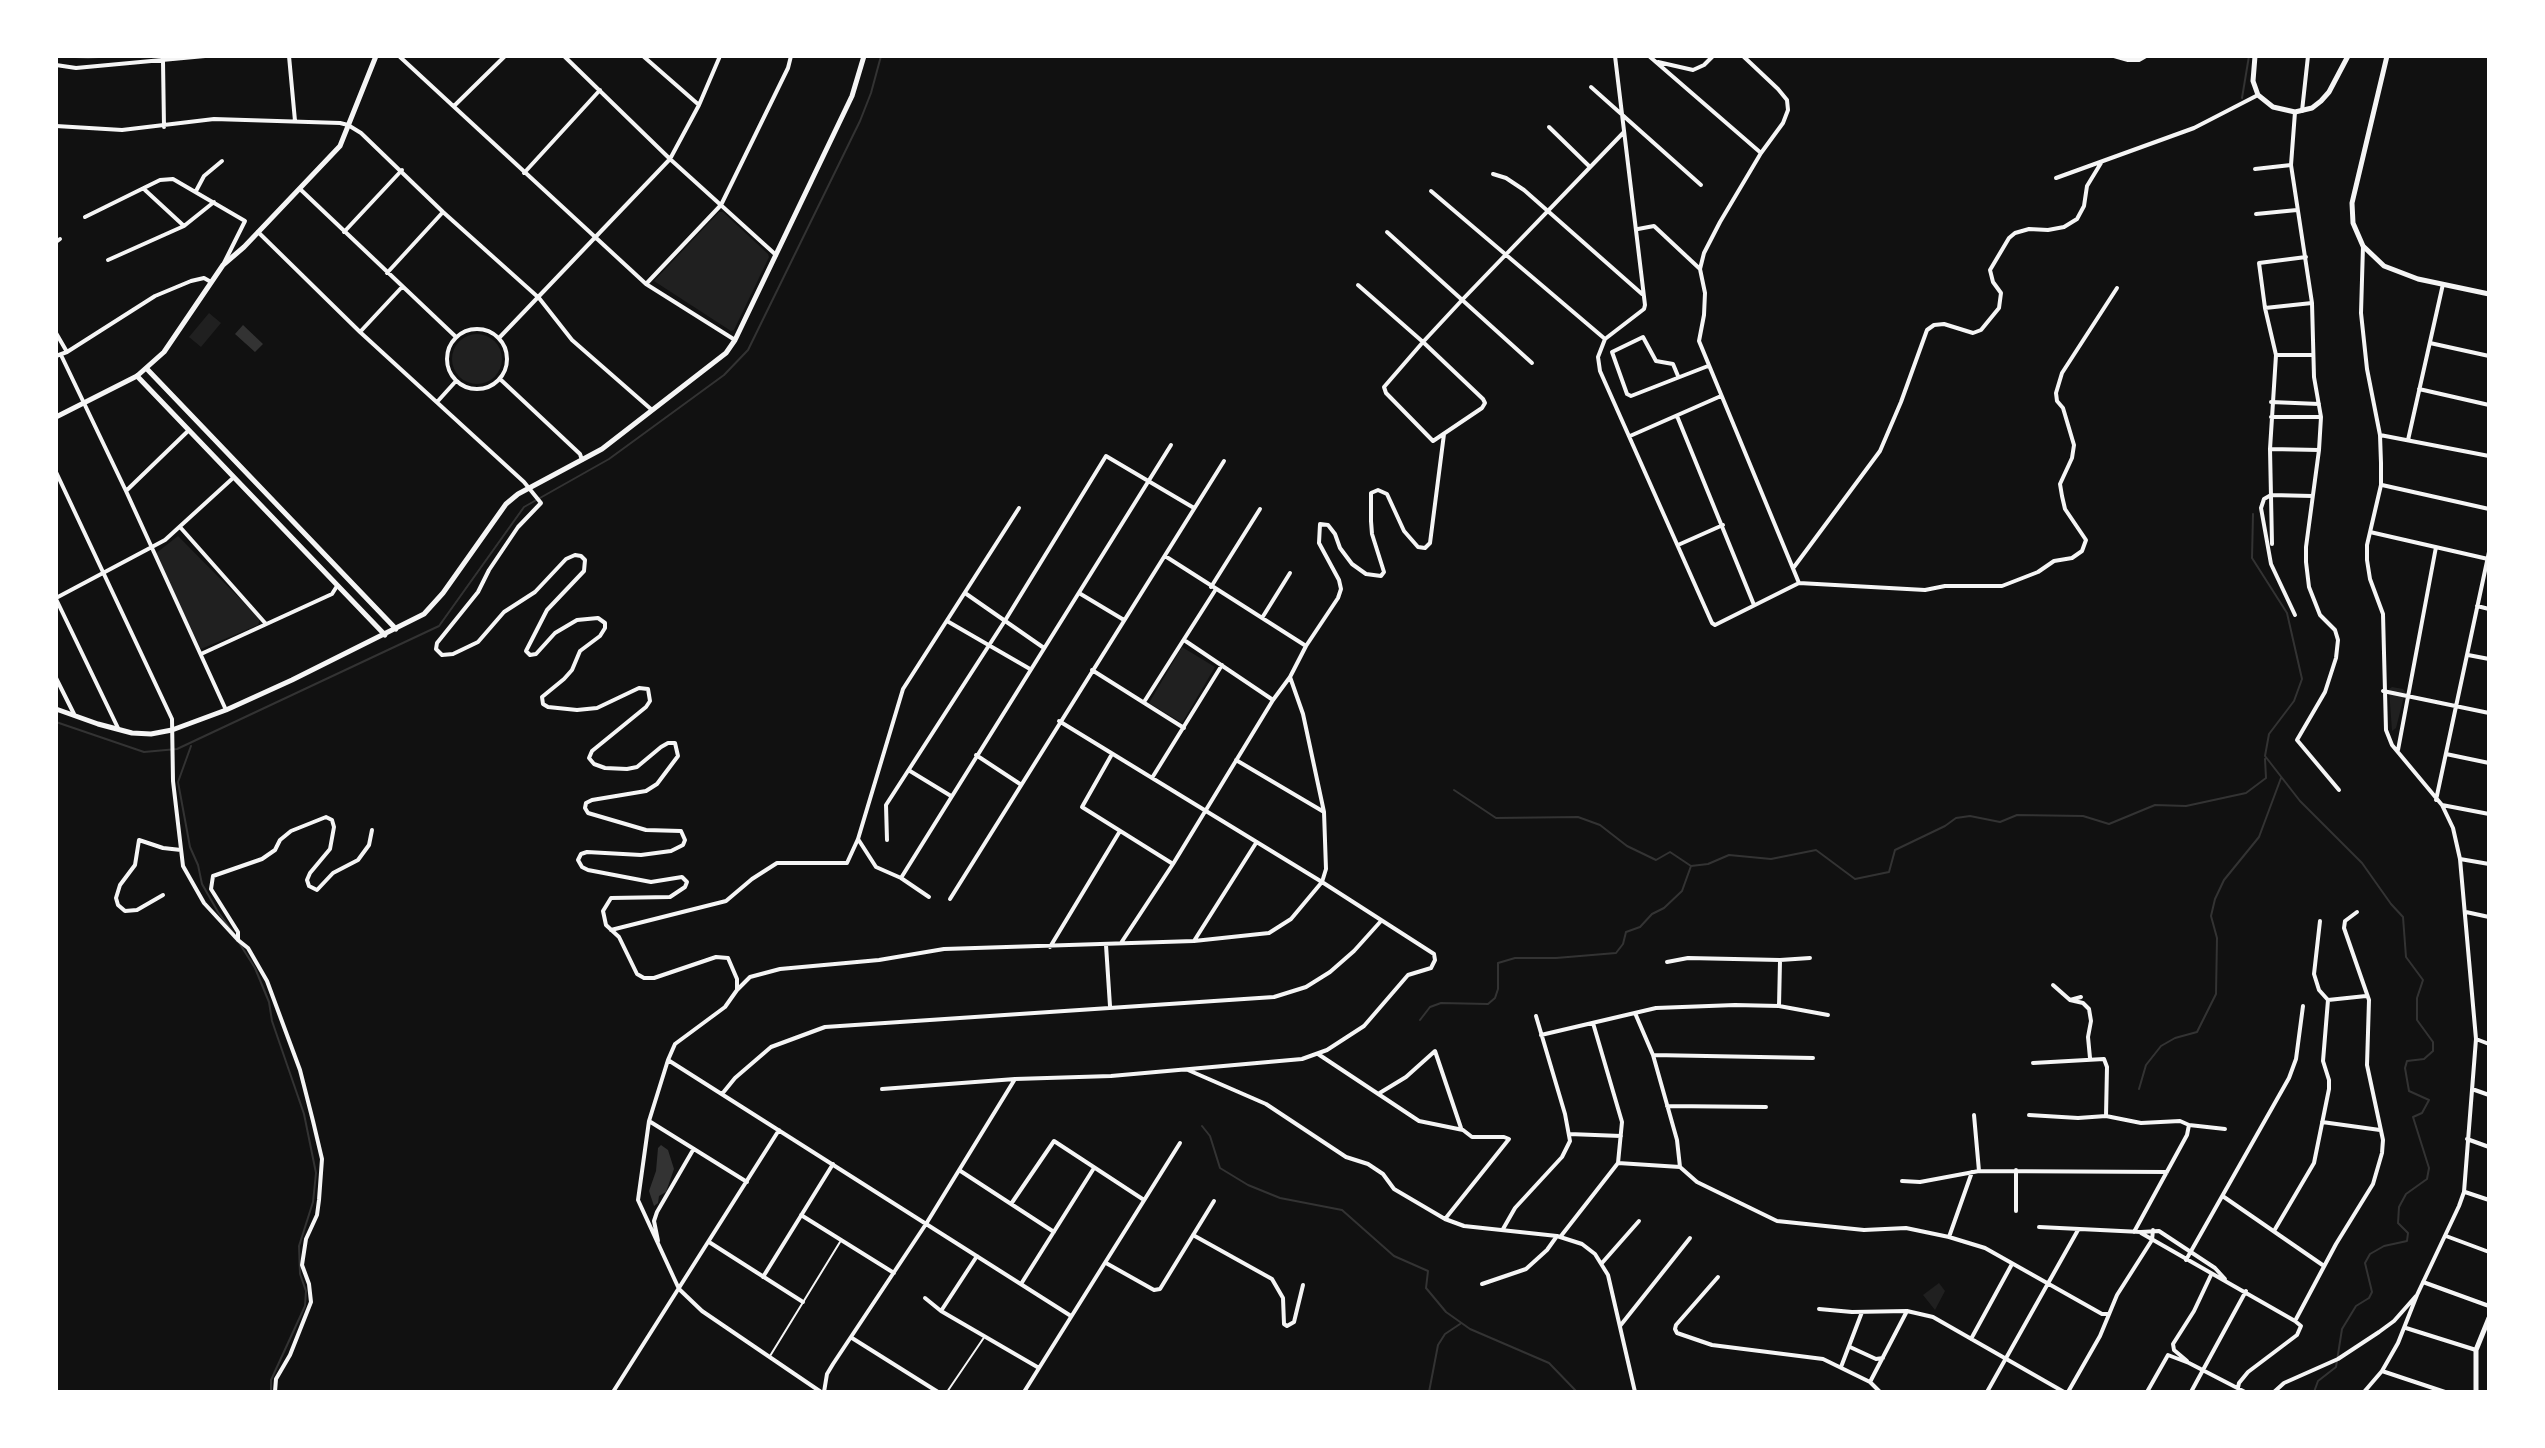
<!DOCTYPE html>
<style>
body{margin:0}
#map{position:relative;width:2545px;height:1448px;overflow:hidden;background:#111;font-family:Roboto,sans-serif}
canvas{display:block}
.frame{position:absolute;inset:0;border:58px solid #fff;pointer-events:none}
</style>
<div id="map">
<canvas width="2545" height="1448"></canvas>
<div class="frame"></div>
</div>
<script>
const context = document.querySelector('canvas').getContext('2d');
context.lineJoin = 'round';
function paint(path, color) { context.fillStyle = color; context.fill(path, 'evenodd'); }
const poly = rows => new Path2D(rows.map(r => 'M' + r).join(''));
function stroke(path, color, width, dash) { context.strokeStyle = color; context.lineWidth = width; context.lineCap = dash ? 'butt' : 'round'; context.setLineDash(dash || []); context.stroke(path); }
paint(poly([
 [719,212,723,212,768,254,769,257,734,330,731,331,654,281],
 [209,313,221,323,201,347,189,337],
 '452 359a25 25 0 1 1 50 0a25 25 0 1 1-50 0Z',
 [178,536,260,619,258,625,201,649,155,554],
 [1182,647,1215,667,1182,723,1149,703],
 [2392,687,2403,689,2405,692,2396,728,2392,731,2389,689],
 [1939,1283,1945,1291,1935,1310,1923,1295]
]), '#202020');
paint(poly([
 [243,325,263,344,255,352,235,334],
 [661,1145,668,1150,674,1169,666,1192,659,1196,658,1203,654,1206,649,1191,656,1171,658,1148]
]), '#333');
stroke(poly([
 [62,56,88,58,110,56],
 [2242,98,2249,56],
 [2253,514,2252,558,2287,613,2302,679,2294,701,2269,734,2265,756,2300,801,2362,863,2391,904,2403,917,2406,957,2423,980,2417,998,2417,1020,2433,1042,2433,1051,2424,1059,2407,1061,2405,1068,2409,1091,2429,1100,2422,1113,2413,1117,2429,1168,2427,1179,2406,1194,2399,1207,2398,1223,2408,1233,2407,1241,2384,1246,2370,1254,2365,1263,2372,1292,2369,1298,2356,1306,2342,1329,2336,1367,2318,1381,2314,1392],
 [56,722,144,752,177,749,439,626,524,507,609,459,724,375,748,350,860,121,871,93,881,56],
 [191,746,178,782,190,847,198,865,202,884,218,912,235,935],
 [1454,790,1496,818,1578,817,1600,825,1627,846,1656,860,1670,852,1691,866,1708,864,1729,855,1771,859,1816,850,1855,879,1889,872,1895,850,1945,826,1956,818,1970,816,2000,822,2017,815,2083,816,2109,824,2155,805,2186,806,2246,793,2266,778,2265,759],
 [238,941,255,968,269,1002,272,1021,304,1114,316,1173,313,1202,299,1246,300,1274,306,1291,305,1306,271,1380,271,1392],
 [1420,1020,1430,1007,1441,1003,1488,1004,1495,998,1498,989,1498,963,1515,958,1556,958,1616,953,1623,944,1626,932,1640,927,1652,914,1664,908,1682,891,1691,866],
 [2139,1089,2146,1065,2161,1046,2175,1038,2197,1032,2216,994,2217,938,2211,916,2215,899,2224,880,2259,837,2281,778],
 [1202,1126,1210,1136,1220,1168,1248,1185,1280,1198,1342,1210,1394,1256,1428,1271,1426,1288,1446,1312,1470,1329,1549,1363,1577,1392],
 [1429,1392,1438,1345,1445,1334,1460,1324]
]), '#333', 2);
stroke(poly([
 [770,1356,840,1242],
 [947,1392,985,1336]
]), '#f5f5f5', 2);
stroke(poly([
 [289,56,295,121],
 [399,56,646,284,735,340],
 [564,56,670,159,776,255],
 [643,56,699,105],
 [1615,56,1645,305,1644,309,1605,339,1598,357,1600,371,1712,623,1715,625,1799,583,1925,590,1945,586,2002,586,2038,572,2054,561,2072,558,2082,551,2086,540,2065,509,2062,496,2060,484,2072,458,2074,445,2063,408,2057,401,2056,393,2062,373,2117,288],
 [1649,56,1761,153],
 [1743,56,1778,89,1787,100,1788,110,1783,123,1761,153,1720,222,1704,253,1700,269,1705,293,1704,315,1699,341,1799,583],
 [2114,56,2128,60,2139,60,2146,56],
 [163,61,164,127],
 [1658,62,1693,70,1704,65,1713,56],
 [56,65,76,68,205,56],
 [1591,87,1701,185],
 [454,106,505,56],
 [2302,111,2308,56],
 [2295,112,2291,165,2312,303,2314,377,2321,417,2319,450,2306,547,2306,562,2309,587,2320,615,2335,630,2338,640,2336,658,2325,692,2297,740,2339,790],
 [56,126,122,130,214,119,340,123,348,125,361,133,443,212,539,298,572,340,652,410],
 [1549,127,1590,167],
 [2255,169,2291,165],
 [524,173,600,90],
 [1493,174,1506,178,1524,190,1642,294],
 [2056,178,2194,128,2258,95],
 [300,189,456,337],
 [145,190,184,226],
 [196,191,204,176,222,161],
 [1431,191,1605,339],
 [2256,214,2297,210],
 [85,217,160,180,173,179,245,221,224,263],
 [1638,229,1654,226,1700,269],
 [258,232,360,332,524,482,541,503,518,527,489,570,478,592,437,643,436,649,442,655,453,654,478,642,504,612,535,592,566,559,575,555,581,556,585,560,584,571,547,610,526,651,530,655,536,654,555,633,577,620,598,618,605,623,605,628,600,636,580,651,572,670,564,679,542,697,543,704,548,707,577,710,597,708,639,688,648,689,650,701,646,707,592,751,589,758,594,764,605,768,627,769,637,767,661,747,668,743,675,743,678,756,657,784,646,791,592,800,586,803,585,808,588,813,646,830,681,831,685,840,683,845,671,851,641,855,587,852,581,854,578,860,582,867,588,870,651,882,682,877,687,882,685,887,670,897,611,898,603,911,606,925,619,937,637,974,644,978,654,978,716,957,728,958,737,979,737,990,725,1007,675,1044,668,1060,649,1121,638,1200,679,1289,702,1311,821,1392],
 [344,232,402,170],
 [1387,232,1532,363],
 [56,242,60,239],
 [2363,246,2361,313,2367,369,2380,435,2381,463,2381,485,2367,545,2367,560,2370,579,2383,614,2386,730,2392,745,2442,805,2453,828,2460,859,2476,1039,2464,1192,2459,1206,2417,1295,2398,1343,2382,1371,2364,1392],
 [108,260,184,226,214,202],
 [387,273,443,212],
 [646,284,721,205,788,68,791,56],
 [1358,285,1423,342,1483,399,1485,403,1482,408,1433,441,1386,393,1384,387,1423,342,1463,299,1624,132],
 [2265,308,2312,303],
 '447 359a30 30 0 1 1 60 0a30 30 0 1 1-60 0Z',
 [360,332,402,287],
 [56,333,67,352],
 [499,338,670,159,699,105,720,56],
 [2430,343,2489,356],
 [61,355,126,491,226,710],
 [2276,355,2313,355],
 [56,356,67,352,155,296,191,281,204,278,211,282],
 [1678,376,1673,364,1656,361,1643,337,1612,352,1627,394,1631,396,1708,366],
 [500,379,580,454,582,460],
 [2419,389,2489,405],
 [437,402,456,381],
 [2271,402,2319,404],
 [1677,416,1754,605],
 [2271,417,2321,417],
 [2380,435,2489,456],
 [1630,436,1721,396],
 [2408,440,2443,284],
 [2270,449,2319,450],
 [56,472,172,719,173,781,183,866,204,903,238,940,248,948,267,981,300,1070,313,1121,322,1159,319,1200,317,1215,306,1239,302,1265,309,1284,311,1302,290,1355,276,1379,275,1392],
 [2382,485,2489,509],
 [126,491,188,431],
 [180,527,266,624],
 [2370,532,2488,559],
 [2272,544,2270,449,2276,355,2265,308,2259,263,2306,257],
 [1678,545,1723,525],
 [1165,556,1306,646],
 [1794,567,1880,451,1901,402,1927,330,1934,325,1944,324,1973,333,1981,330,1999,308,2001,293,1993,282,1990,270,2009,238,2015,233,2029,229,2048,230,2064,227,2077,219,2084,206,2087,186,2101,163],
 [1211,587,1260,509],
 [965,593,1044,648],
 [1079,593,1124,620],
 [56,598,165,540,233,478],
 [56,599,118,728],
 [2477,606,2489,609],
 [2295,615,2271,564,2261,508,2264,499,2271,495,2312,496],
 [1262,618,1290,573],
 [947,621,1030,669],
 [1184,640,1273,700],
 [201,654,332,594,337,586],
 [2468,655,2489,659],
 [1092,670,1184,728],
 [56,678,74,714],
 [2383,691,2489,713],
 [1144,702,1216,589],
 [2398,750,2436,547],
 [1112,754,1082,807,1173,864],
 [2446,754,2489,763],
 [976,755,1020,784],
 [1236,760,1324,812],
 [910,771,951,796],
 [1152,778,1222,665],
 [2436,800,2489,552],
 [2442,805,2489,814],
 [858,839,876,867,901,878,929,897],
 [887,840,886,805,1006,619,1106,456,1194,508],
 [2460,859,2489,864],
 [901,878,1171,445],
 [163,895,137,910,125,911,118,905,116,898,120,885,135,865,139,840,163,848,181,850],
 [950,899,1224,461],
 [2466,912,2489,917],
 [2320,921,2314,974,2319,990,2328,1000],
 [611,930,726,901,752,879,777,863,847,863,858,839,903,689,1019,508],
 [238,940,238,932,211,889,213,876,262,859,275,850,280,840,291,831,326,817,332,820,334,827,330,849,310,873,307,880,309,886,317,890,333,873,358,860,369,845,372,830],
 [1194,941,1256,843],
 [1121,943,1173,864,1273,700,1290,677,1306,646,1338,598,1341,589,1339,580,1319,543,1320,524,1328,525,1335,534,1340,548,1352,564,1366,574,1381,576,1384,572,1372,534,1371,521,1371,493,1378,490,1387,494,1404,531,1418,547,1425,548,1430,543,1444,434],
 [1106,945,1110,1006],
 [1050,947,1120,831],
 [1667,962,1688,958,1780,960,1810,958],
 [2053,985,2070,1000,2081,997],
 [737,990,750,977,780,969,879,960,944,949,1194,941,1269,933,1291,919,1322,882,1326,869,1324,812,1303,714,1290,677],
 [2070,1000,2083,1003,2089,1009,2091,1021,2088,1037,2090,1058],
 [2328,1000,2366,996],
 [1779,1006,1780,961],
 [1635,1013,1653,1055,1677,1140,1680,1167],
 [1541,1035,1656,1008,1735,1005,1779,1006,1828,1015],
 [2476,1039,2489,1044],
 [1318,1054,1419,1121,1463,1130,1472,1137,1504,1137,1509,1139,1445,1219],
 [1653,1055,1813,1058],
 [668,1060,1071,1316],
 [2033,1063,2104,1059,2107,1067,2106,1116],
 [1188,1070,1266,1104,1346,1157,1368,1164,1383,1174,1394,1189,1445,1219,1464,1226,1557,1236,1582,1244,1595,1254,1608,1275,1635,1392],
 [882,1089,1015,1079,1111,1076,1302,1059,1327,1050,1364,1026,1408,975,1431,968,1435,960,1434,954,1322,882,1059,721],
 [2472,1089,2489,1095],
 [722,1094,735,1078,771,1047,825,1027,1274,997,1306,987,1330,972,1354,951,1381,921],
 [1378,1094,1406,1077,1435,1051,1461,1128],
 [1667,1106,1766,1107],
 [1974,1115,1979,1171],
 [2029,1115,2078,1118,2106,1116,2141,1123,2180,1121,2189,1125,2225,1129],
 [649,1121,747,1182],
 [2322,1122,2380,1130],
 [1569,1134,1621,1136],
 [2467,1139,2489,1147],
 [1618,1163,1680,1167,1697,1182,1777,1221,1864,1230,1906,1228,1949,1237,1985,1248,2102,1314,2108,1314],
 [959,1170,1054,1232],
 [2016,1170,2016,1211],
 [1902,1181,1920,1182,1979,1171,2167,1172],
 [2465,1192,2489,1200],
 [2224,1197,2324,1266],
 [1011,1204,1054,1141,1144,1200],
 [801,1215,894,1273],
 [2039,1227,2141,1232,2159,1231,2215,1268,2225,1279],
 [1503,1229,1515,1208,1562,1157,1570,1141,1565,1114,1536,1016],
 [2274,1231,2314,1163,2329,1089,2329,1080,2323,1061,2328,1000],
 [2134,1232,2187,1135,2189,1125],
 [2141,1233,2295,1321],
 [1193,1235,1272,1279,1283,1298,1284,1324,1287,1326,1294,1322,1303,1285],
 [1561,1236,1618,1163,1622,1122,1593,1023],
 [2446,1236,2489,1252],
 [1949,1237,1972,1172],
 [658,1241,654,1221,657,1212,693,1150],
 [709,1242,803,1302],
 [2186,1260,2289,1078,2296,1059,2303,1006],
 [1106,1263,1154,1290,1160,1289,1214,1201],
 [1602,1263,1639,1221],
 [763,1277,833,1164],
 [1718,1277,1676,1325,1675,1329,1677,1333,1712,1345,1823,1359,1870,1382,1880,1392],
 [2423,1282,2489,1306],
 [1021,1284,1094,1168],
 [1482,1284,1526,1269,1547,1250,1557,1236],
 [925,1298,941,1311,1039,1368],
 [1819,1309,1852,1312,1907,1311,1933,1317,2064,1392],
 [941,1311,977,1256],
 [2295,1321,2336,1244,2373,1184,2382,1153,2383,1140,2367,1065,2369,1000,2344,928,2345,921,2357,912],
 [1620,1326,1690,1238],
 [2406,1328,2476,1350],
 [852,1338,938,1392],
 [1971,1339,2012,1264],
 [1850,1347,1876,1359,1883,1358],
 [2187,1361,2174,1350,2173,1344,2194,1311,2211,1275],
 [1841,1367,1862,1312],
 [2382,1371,2445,1392],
 [1870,1382,1907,1311],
 [613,1392,779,1130],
 [824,1392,827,1374,833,1364,926,1224,1015,1079],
 [1024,1392,1180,1143],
 [1987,1392,2078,1230],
 [2068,1392,2100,1336,2117,1295,2152,1240,2153,1230],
 [2147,1392,2168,1355,2189,1363,2245,1392],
 [2191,1392,2246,1291],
 [2237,1392,2239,1383,2248,1372,2297,1335,2301,1326,2295,1321],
 [2274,1392,2284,1383,2338,1359,2379,1332,2394,1321,2416,1296]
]), '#f5f5f5', 4);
stroke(poly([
 [2255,56,2253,81,2258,95,2273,107,2295,112,2312,108,2321,101,2329,92,2348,56],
 [2387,56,2352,203,2353,223,2363,246,2384,266,2418,279,2489,294],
 [147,369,396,629],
 [137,376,385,635],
 [56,709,98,724,132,733,151,734,172,730,226,710,292,680,424,614,443,593,506,504,518,494,602,449,726,353,735,340,852,96,864,56],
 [2476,1392,2476,1350,2489,1318]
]), '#f5f5f5', 5);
stroke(poly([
 [56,417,137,376,164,352,223,265,244,247,340,146,376,56]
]), '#f5f5f5', 5);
</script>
